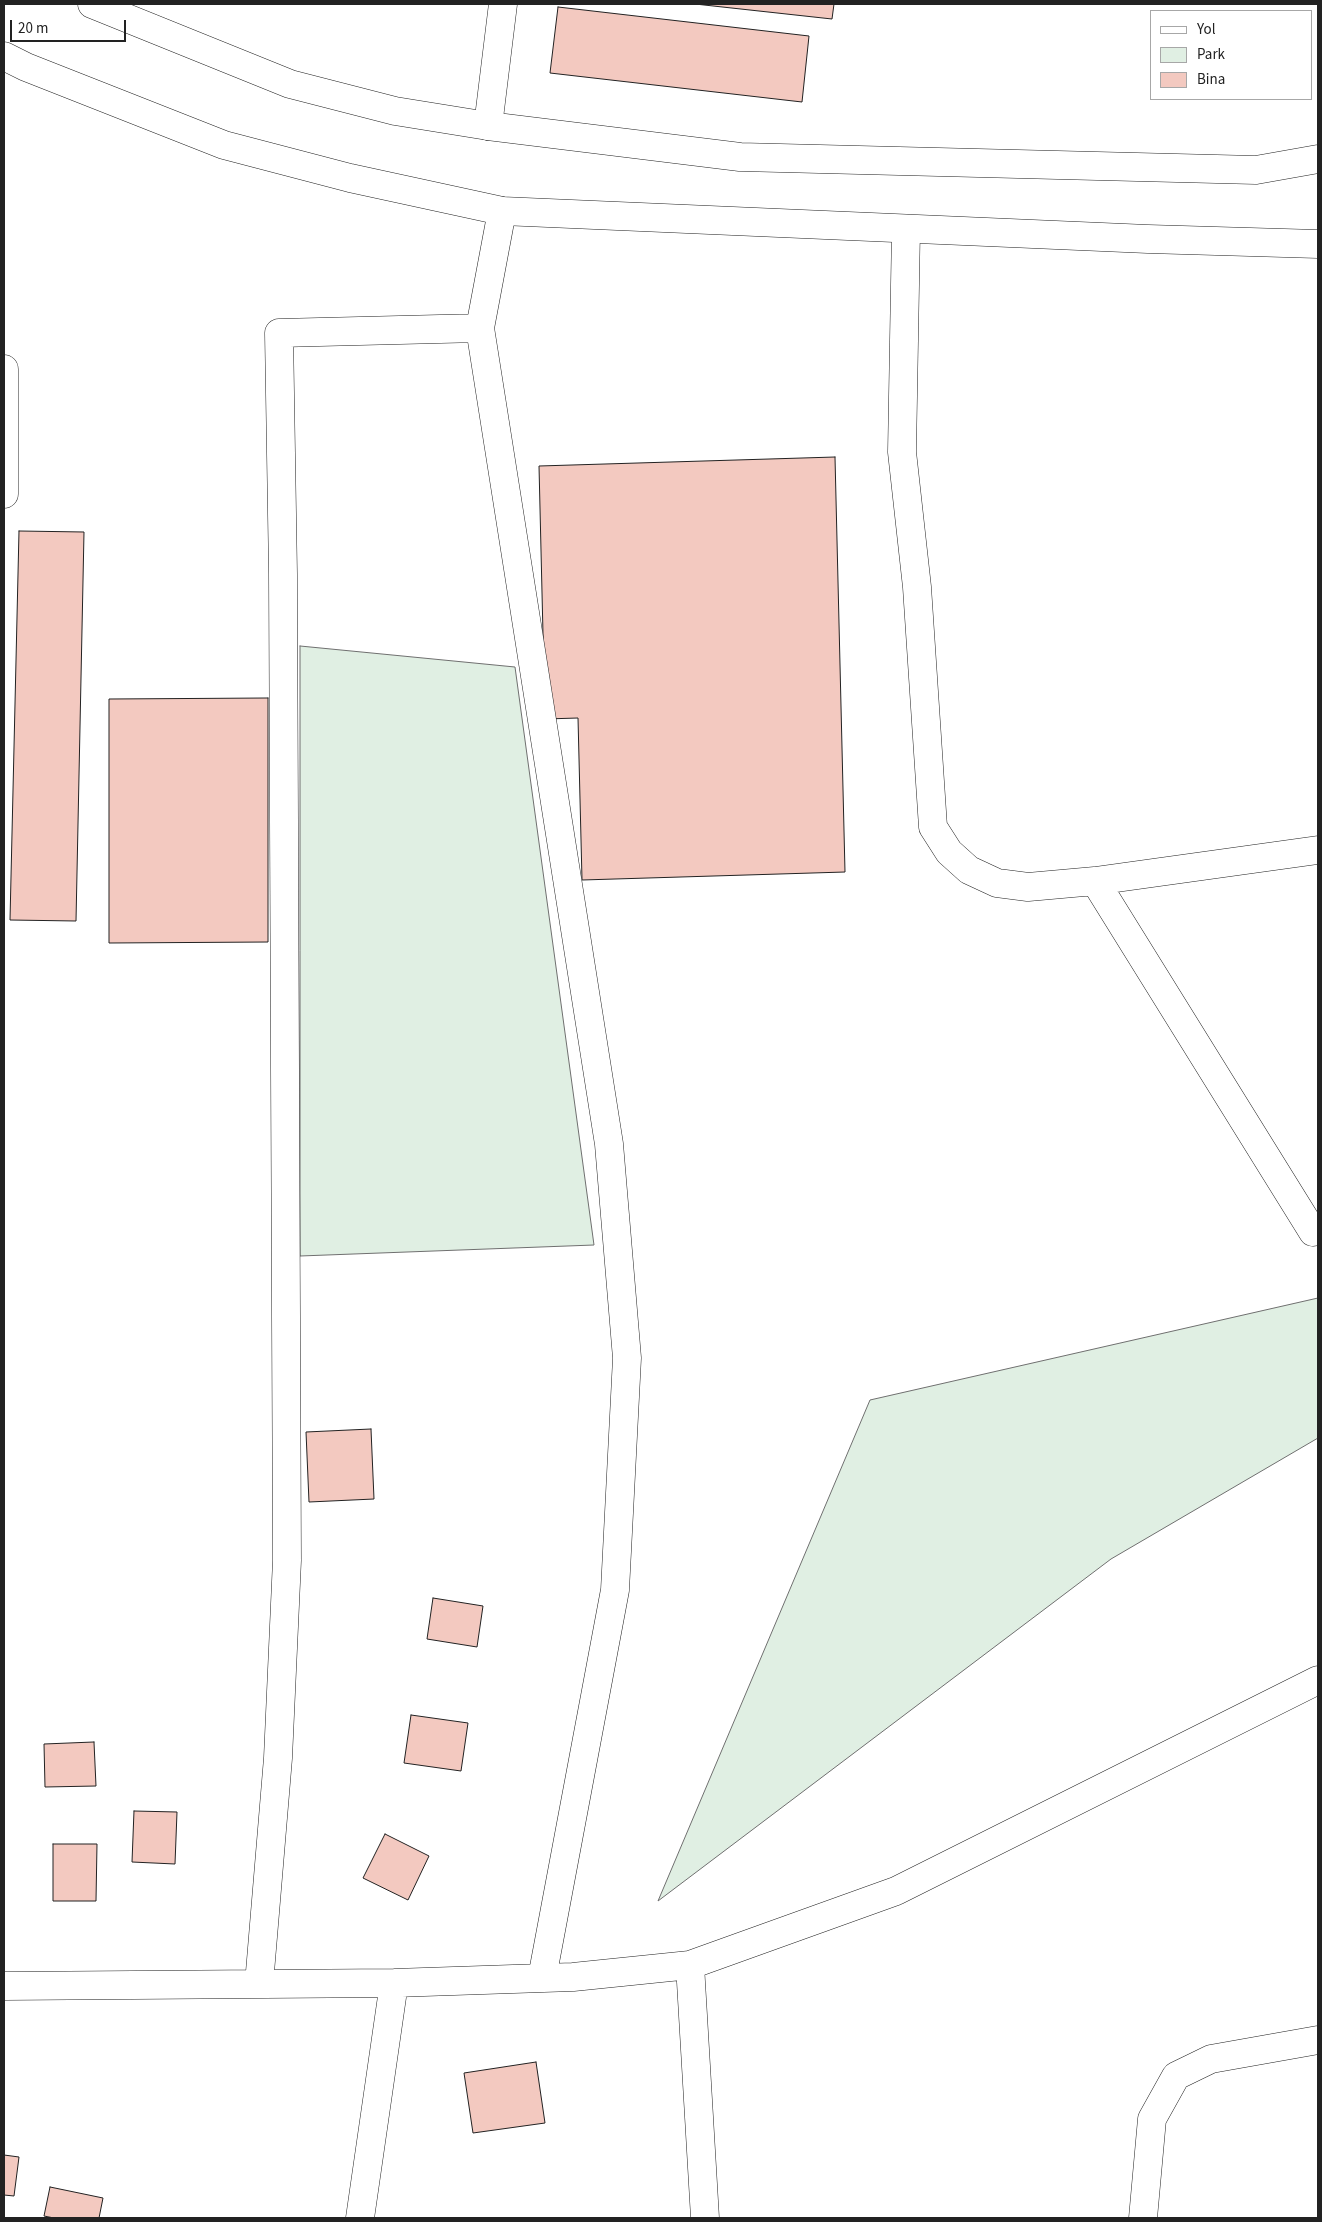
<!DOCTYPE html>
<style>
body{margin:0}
#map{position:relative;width:1322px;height:2222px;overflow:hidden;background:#fff;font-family:"Source Sans 3",sans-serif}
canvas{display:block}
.frame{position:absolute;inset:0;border:5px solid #222;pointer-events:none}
.legend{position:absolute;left:1150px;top:10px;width:162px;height:90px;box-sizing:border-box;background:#fff;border:1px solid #a7a7a7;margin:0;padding:6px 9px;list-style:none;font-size:15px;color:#222}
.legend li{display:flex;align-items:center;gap:10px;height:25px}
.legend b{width:25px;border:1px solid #a7a7a7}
.scale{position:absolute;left:10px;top:20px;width:116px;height:22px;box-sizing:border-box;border:2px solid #222;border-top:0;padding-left:6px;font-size:15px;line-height:18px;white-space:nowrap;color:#222;-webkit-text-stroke:4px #fff;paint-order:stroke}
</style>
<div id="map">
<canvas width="1322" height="2222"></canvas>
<div class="frame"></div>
<ul class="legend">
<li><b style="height:6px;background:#fff"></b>Yol</li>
<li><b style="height:14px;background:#e0efe3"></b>Park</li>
<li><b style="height:14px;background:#f3c9c0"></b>Bina</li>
</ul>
<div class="scale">20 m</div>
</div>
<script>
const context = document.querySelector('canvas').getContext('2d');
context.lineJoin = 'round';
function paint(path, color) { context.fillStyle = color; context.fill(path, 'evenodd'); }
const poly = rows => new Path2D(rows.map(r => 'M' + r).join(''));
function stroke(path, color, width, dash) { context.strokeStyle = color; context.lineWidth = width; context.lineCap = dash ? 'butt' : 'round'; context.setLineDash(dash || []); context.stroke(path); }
const green = poly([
 [300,646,515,667,594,1245,300,1256,300,646],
 [1318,1298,1318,1438,1111,1559,658,1901,870,1400,1318,1298]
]);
paint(green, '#e0efe3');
stroke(green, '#6f6f6f', 1);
const building = poly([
 [695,4,834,4,832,19,695,4],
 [558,7,809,36,802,102,550,73,558,7],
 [835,457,845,872,582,880,578,718,545,719,539,466,835,457],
 [19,531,84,532,76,921,10,920,19,531],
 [268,698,268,942,109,943,109,699,268,698],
 [371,1429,374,1499,309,1502,306,1432,371,1429],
 [433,1598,483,1606,477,1647,427,1639,433,1598],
 [411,1715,468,1723,461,1771,404,1763,411,1715],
 [94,1742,96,1786,45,1787,44,1744,94,1742],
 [134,1811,177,1812,175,1864,132,1862,134,1811],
 [385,1834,429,1856,408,1900,363,1878,385,1834],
 [53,1844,97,1844,96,1901,53,1901,53,1844],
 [536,2062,545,2123,473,2133,464,2073,536,2062],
 [4,2155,19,2157,14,2196,4,2195,4,2155],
 [50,2187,103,2198,99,2218,54,2218,44,2216,50,2187]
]);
paint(building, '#f3c9c0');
stroke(building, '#222', 1);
const minor = poly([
 [488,126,503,4],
 [502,211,480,328,609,1144,627,1358,615,1590,542,1978],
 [906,229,902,452,917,587,933,827,949,852,969,870,997,883,1028,887,1095,881,1318,850],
 [4,369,4,494],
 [1095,881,1313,1232],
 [690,1965,705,2218],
 [259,1984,278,1758,287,1560,283,574,279,333,480,328],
 [4,1986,394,1983,573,1977,690,1965,896,1891,1318,1680],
 [360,2218,394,1983],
 [1143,2218,1152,2119,1176,2076,1211,2059,1318,2040]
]);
const major = poly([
 [92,4,290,84,395,111,488,126,740,157,1256,170,1318,159],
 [4,56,26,67,224,145,350,178,502,211,1148,239,1318,244]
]);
stroke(minor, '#222', 29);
stroke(major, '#222', 29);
stroke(minor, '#fff', 28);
stroke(major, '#fff', 28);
</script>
